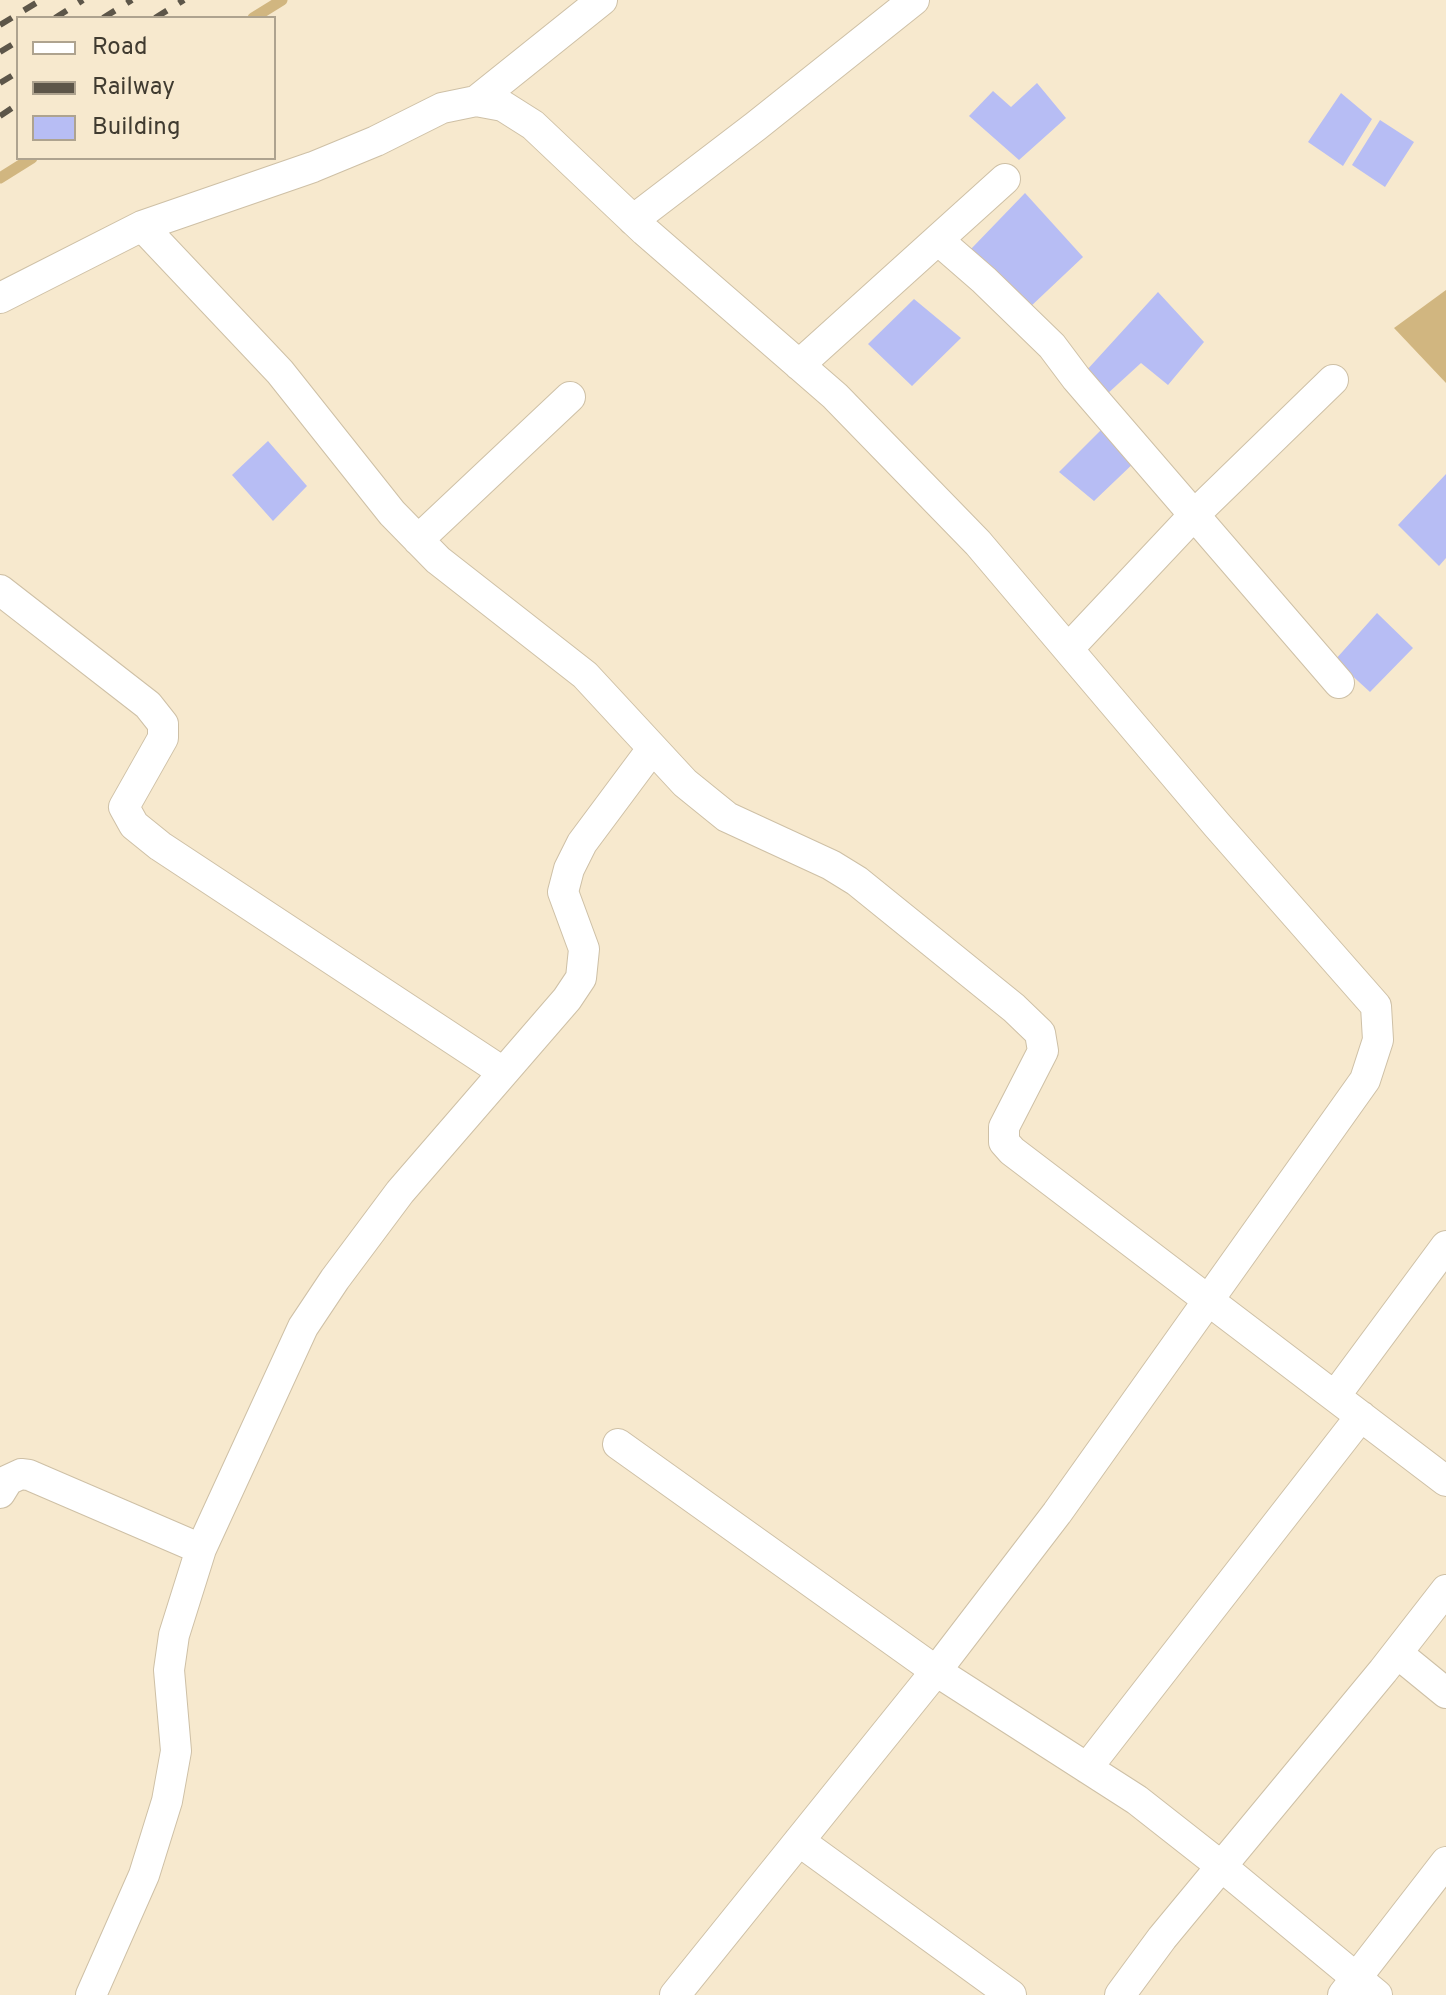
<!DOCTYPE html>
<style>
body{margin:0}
#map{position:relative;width:1446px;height:1995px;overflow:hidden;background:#f7e9ce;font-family:Overpass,sans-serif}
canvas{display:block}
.legend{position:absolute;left:16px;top:16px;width:260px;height:144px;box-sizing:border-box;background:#f7e9ce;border:2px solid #aea38f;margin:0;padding:10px 14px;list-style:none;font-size:24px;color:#403b30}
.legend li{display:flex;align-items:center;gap:16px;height:40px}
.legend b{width:40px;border:2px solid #aea38f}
</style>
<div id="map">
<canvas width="1446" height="1995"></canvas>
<ul class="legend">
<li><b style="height:10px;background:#fff"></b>Road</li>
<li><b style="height:10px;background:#5d5649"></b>Railway</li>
<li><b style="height:22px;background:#b7bdf4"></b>Building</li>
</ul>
</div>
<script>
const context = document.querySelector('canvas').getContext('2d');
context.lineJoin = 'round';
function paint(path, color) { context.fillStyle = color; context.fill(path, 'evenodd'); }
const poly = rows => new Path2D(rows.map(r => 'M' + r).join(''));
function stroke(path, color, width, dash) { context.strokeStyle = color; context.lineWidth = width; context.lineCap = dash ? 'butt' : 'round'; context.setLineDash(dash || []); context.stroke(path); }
paint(poly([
 [1446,290,1446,383,1394,328]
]), '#d1b680');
stroke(poly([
 [253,18,282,0],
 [0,178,32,158]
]), '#d1b680', 11);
paint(poly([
 [1037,83,1066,118,1019,160,969,116,993,91,1011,107],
 [1341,93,1372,119,1343,166,1308,142],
 [1380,120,1414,142,1385,187,1352,165],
 [1025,193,1083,257,1029,308,971,249],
 [1158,292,1204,342,1168,385,1141,363,1106,395,1086,371],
 [914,299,961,338,912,386,868,344],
 [1104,427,1139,458,1094,501,1059,472],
 [268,441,307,486,273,521,232,475],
 [1446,474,1446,558,1439,566,1398,525],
 [1377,613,1413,648,1370,692,1335,660]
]), '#b7bdf4');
const street = poly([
 [476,101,602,0],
 [633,220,756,126,914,0],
 [142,226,280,372,392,513,438,560,585,675,685,783,727,817,831,865,857,881,1014,1008,1040,1033,1043,1051,1004,1127,1004,1142,1012,1151,1446,1481],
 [938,240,984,280,1052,346,1076,378,1339,683],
 [0,298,142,226,313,167,376,141,442,108,476,101,503,106,533,125,645,231,835,396,978,543,1217,825,1376,1006,1378,1040,1365,1080,1057,1513,936,1671,675,1995],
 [799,365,1005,179],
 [418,540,570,397],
 [0,590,148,705,163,724,163,738,124,807,134,825,160,846,503,1072],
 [1068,649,1194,515,1333,380],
 [1335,1396,1446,1246],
 [618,1444,936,1671,1137,1800,1221,1866,1377,1995],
 [0,1493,8,1480,21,1474,29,1475,201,1549],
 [1397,1653,1446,1693],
 [1087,1768,1361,1416],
 [799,1841,1011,1995],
 [91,1995,144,1875,167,1801,176,1751,169,1670,174,1635,201,1549,303,1327,335,1279,400,1192,567,999,581,978,584,949,563,892,569,869,582,843,652,749],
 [1120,1995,1162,1938,1383,1671,1446,1590],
 [1343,1995,1446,1862]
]);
stroke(street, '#cec0a6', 32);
stroke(street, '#fff', 30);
stroke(poly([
 [55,18,83,0],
 [103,18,132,0],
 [155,18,184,0],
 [0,25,41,0],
 [0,52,18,41],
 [0,83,18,72],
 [0,116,18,104]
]), '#5d5649', 6, [14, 14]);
</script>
